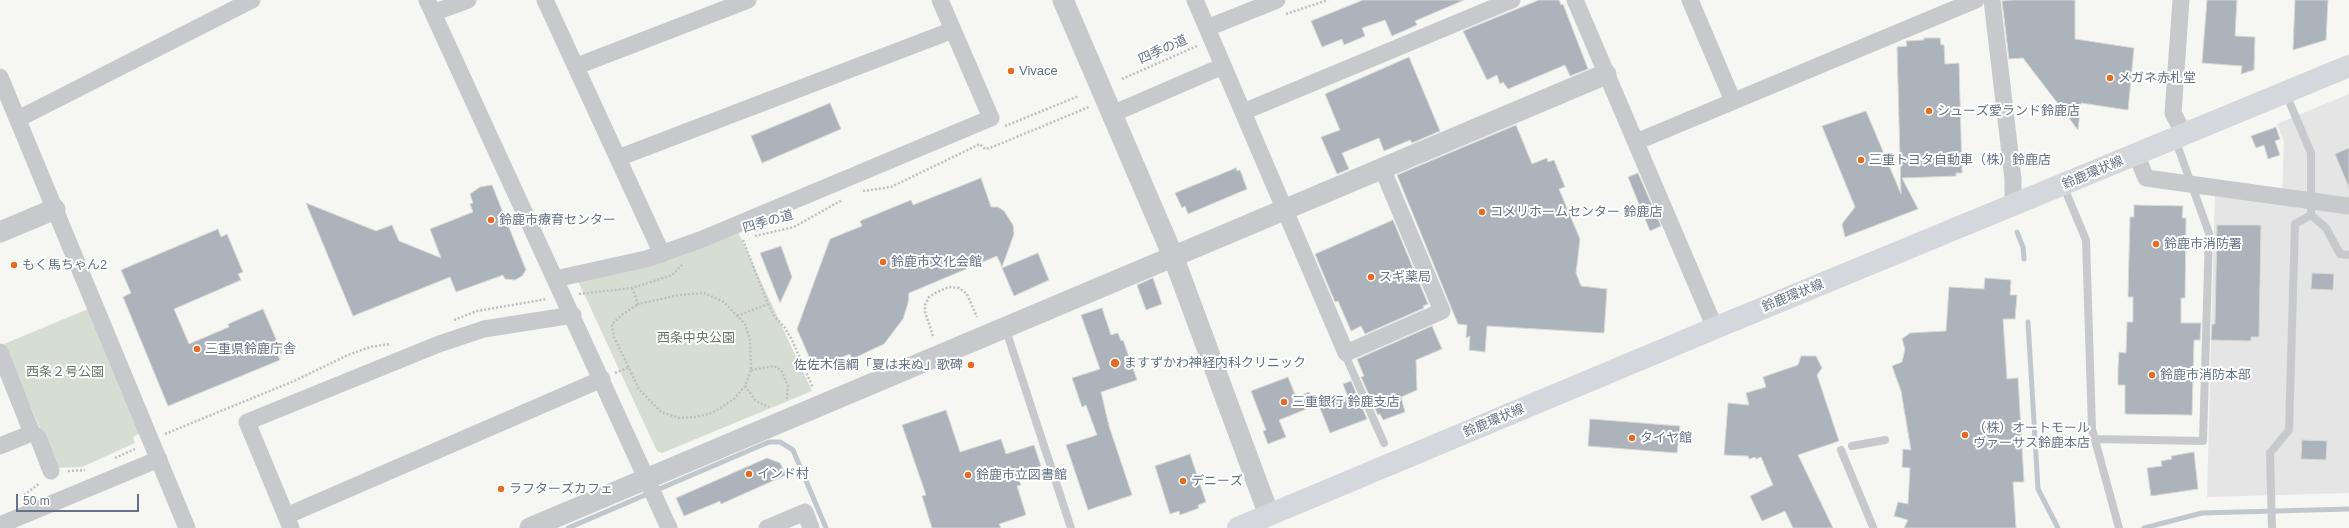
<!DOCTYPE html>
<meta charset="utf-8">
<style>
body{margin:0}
#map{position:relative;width:2349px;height:528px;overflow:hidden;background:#f6f6f3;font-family:Arial,sans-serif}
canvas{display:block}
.scale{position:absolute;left:16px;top:494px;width:123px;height:18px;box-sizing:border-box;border:2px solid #657285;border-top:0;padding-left:5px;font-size:12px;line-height:14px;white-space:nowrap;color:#657285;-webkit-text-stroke:3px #fff;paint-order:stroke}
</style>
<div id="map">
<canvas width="2349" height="528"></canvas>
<div class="scale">50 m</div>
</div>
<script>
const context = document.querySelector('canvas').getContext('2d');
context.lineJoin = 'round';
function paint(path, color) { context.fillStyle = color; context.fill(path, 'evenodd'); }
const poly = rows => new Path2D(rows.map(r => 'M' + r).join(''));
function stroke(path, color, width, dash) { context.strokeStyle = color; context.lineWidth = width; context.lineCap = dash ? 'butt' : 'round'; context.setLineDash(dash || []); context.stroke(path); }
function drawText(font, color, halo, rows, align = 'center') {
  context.font = font + ' Arial,"Noto Sans JP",sans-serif'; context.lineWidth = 4; context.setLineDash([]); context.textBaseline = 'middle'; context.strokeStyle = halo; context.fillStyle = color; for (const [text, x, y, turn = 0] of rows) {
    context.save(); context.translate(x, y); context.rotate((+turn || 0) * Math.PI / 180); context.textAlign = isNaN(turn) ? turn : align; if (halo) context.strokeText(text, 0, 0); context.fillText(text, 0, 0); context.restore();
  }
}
paint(poly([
 [2349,94,2349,493,2207,497,2215,190,2282,199,2284,141,2277,124]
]), '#e4e5e4');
paint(poly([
 [738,232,812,391,662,453,657,451,578,281],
 [88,309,140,433,133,437,135,443,82,467,57,468,4,344]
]), '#d6ded4');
stroke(poly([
 [2017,232,2023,247,2024,259],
 [2028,322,2038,489,2058,528],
 [568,528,769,442,780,442,793,450,826,528],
 [2144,528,2202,513,2349,509]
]), '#c0c8ce', 5);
const building = poly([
 [1363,0,1464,0,1415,21,1417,25,1392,36,1385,20,1362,28,1365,36,1344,45,1342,39,1322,47,1311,21,1363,0],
 [1539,0,1559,0,1561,5,1563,4,1588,69,1570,76,1565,65,1508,89,1503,82,1500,84,1497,75,1487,80,1463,31,1539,0],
 [2011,0,2075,0,2075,39,2134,48,2128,110,2081,103,2078,130,2023,58,2009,59,2002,1,2011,0],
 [2207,0,2237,0,2235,36,2255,37,2254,70,2241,74,2242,66,2202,63,2207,0],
 [2295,0,2328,0,2326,40,2293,50,2295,0],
 [1924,38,1940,38,1941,45,1944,45,1945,64,1959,63,1962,173,1956,173,1956,176,1902,178,1918,209,1845,237,1842,224,1855,207,1822,126,1866,111,1901,194,1897,47,1907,46,1906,41,1924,40,1924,38],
 [1409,57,1440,131,1412,143,1410,140,1384,151,1379,138,1342,153,1349,169,1337,174,1321,137,1340,130,1325,94,1409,57],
 [830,103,841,129,762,163,751,136,830,103],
 [1516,125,1532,164,1547,158,1548,162,1554,160,1565,187,1559,189,1580,239,1576,273,1581,286,1607,289,1604,333,1487,326,1485,352,1469,350,1470,336,1466,338,1467,325,1458,324,1397,175,1516,125],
 [2276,127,2280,139,2275,141,2280,155,2268,159,2264,145,2256,148,2251,136,2276,127],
 [2349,148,2349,188,2335,154,2349,148],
 [1236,168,1237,171,1240,170,1247,189,1188,214,1185,206,1182,208,1175,193,1236,168],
 [1638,173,1661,226,1650,231,1628,177,1638,173],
 [981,178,991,207,998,207,1004,211,1013,225,1014,234,1002,267,997,256,909,293,908,303,903,319,884,344,852,359,850,354,814,368,797,329,830,239,862,226,860,221,911,200,913,205,981,178],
 [492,185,526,270,522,276,515,280,505,279,503,275,456,292,450,277,353,316,306,203,376,231,392,225,399,241,441,258,430,229,473,212,470,204,473,203,470,194,480,187,492,185],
 [2134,205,2183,206,2182,218,2186,218,2185,298,2181,298,2181,323,2201,323,2200,340,2194,340,2192,415,2125,414,2125,385,2118,385,2118,370,2119,352,2126,353,2127,322,2133,322,2133,297,2128,297,2130,217,2134,217,2134,205],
 [1393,220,1428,304,1423,306,1424,308,1365,334,1361,326,1351,331,1338,301,1335,302,1315,254,1393,220],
 [2217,225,2261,225,2259,337,2251,337,2251,341,2211,340,2212,324,2215,324,2217,225],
 [218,229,221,237,227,234,243,272,238,274,241,280,174,309,189,344,229,327,228,324,263,309,282,353,278,355,280,360,168,406,123,297,131,293,121,270,218,229],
 [781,246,792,277,780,303,760,253,781,246],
 [1038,253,1049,280,1014,296,1002,268,1038,253],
 [2312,273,2334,274,2333,290,2311,289,2312,273],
 [1153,278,1162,304,1146,310,1137,285,1153,278],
 [1985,278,2011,280,2010,295,2017,295,2015,319,2003,319,2007,379,2018,378,2024,482,2013,482,2016,528,1904,528,1908,520,1894,516,1898,502,1908,504,1910,468,1902,467,1903,449,1911,450,1901,391,1892,366,1902,362,1905,349,1902,339,1910,333,1946,331,1949,287,1984,289,1985,278],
 [1102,308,1111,335,1118,333,1121,341,1123,340,1137,380,1101,392,1109,426,1132,495,1088,510,1066,445,1097,435,1086,405,1082,407,1072,378,1100,369,1081,315,1102,308],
 [1432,326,1442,349,1416,360,1417,390,1401,397,1405,412,1383,420,1380,414,1378,415,1361,377,1364,376,1357,359,1432,326],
 [1801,356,1816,356,1822,368,1817,375,1839,441,1798,455,1833,528,1793,528,1785,511,1762,521,1750,496,1773,485,1761,457,1756,459,1755,457,1749,459,1748,456,1724,455,1728,403,1749,405,1746,393,1766,387,1763,377,1798,365,1801,356],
 [1288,377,1296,397,1309,392,1314,406,1279,420,1286,437,1268,444,1263,431,1266,430,1251,391,1288,377],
 [1351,381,1367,419,1330,433,1320,408,1348,397,1343,384,1351,381],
 [946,410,960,452,1001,439,1006,454,1034,445,1041,466,1017,474,1021,485,1017,486,1026,515,999,524,1001,528,932,528,922,496,926,495,902,425,946,410],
 [1590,419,1680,426,1677,453,1588,446,1590,419],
 [2302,440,2327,441,2326,460,2301,459,2302,440],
 [2194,452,2198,489,2151,496,2147,468,2162,466,2161,461,2172,459,2171,456,2194,452],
 [1190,454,1206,502,1198,505,1199,508,1180,515,1179,511,1170,514,1155,466,1190,454],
 [767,458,780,463,786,475,721,504,720,501,684,516,676,498,767,458]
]);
paint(building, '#adb3ba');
stroke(building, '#d8d8d6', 1);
stroke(poly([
 [1286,14,1328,0],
 [1122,79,1197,46],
 [1005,126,1079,96],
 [863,191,891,187,980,144,985,149,990,148,1089,107],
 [755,236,794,227,842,200],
 [632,288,638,304,679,295,704,293,724,302,745,324,750,339,751,370,745,386,734,399,712,413,695,417,680,418,661,412,639,389,614,337,612,324,623,314,638,304],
 [579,294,632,288,672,275,682,265],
 [768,304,775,317,785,328,792,340,813,388],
 [737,316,768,304,743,240],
 [454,320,477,311,547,299],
 [933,336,925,312,925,305,929,297,937,292,949,287,959,288,967,294,977,317],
 [751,370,774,366,781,370,788,386,787,399],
 [615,373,629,367],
 [745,386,756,401,769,407],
 [165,434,294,381,348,355,370,347,390,344],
 [115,458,137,448],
 [68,471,85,470],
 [24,495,40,483]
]), '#bebfc2', 2.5, [2, 2]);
stroke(poly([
 [2063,185,2086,240,2092,429,2119,528],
 [2311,215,2326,228,2340,254,2349,255],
 [1005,327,1071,528],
 [1346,353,1347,359,1384,443],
 [2095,439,2203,441,2209,233,2175,139],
 [1852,446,1885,440],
 [1841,450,1873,527],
 [2272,528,2270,453,2289,430,2295,224,2311,215,2311,153,2286,94]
]), '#c7c9cd', 8);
stroke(poly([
 [427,0,669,528],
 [545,0,662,254],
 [1195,0,1346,353,1442,311,1382,168],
 [1575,0,1715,328],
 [1690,0,1733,101],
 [1992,0,2013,179,2013,206],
 [2181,0,2173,113,2184,134],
 [433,13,468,0],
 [1207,28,1277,0],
 [577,66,748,0],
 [0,77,187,528],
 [1243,112,1512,0],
 [1112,114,1223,66],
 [18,119,252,0],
 [1636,142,1976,0],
 [2136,154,2146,178,2349,206],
 [618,158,953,30],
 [555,279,646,259,700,240,991,118,940,0],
 [0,352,32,433,0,446],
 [32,433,38,437,51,471],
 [286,516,602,379],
 [0,525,159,459],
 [291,528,247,422,439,344,484,329,573,315],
 [767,528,805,512,811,528]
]), '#c7c9cd', 17);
stroke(poly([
 [1063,0,1173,256,1269,515],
 [0,232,55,209],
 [530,528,1606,74]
]), '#c7c9cd', 21);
stroke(poly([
 [1238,528,1715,328,2349,66]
]), '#d4d8dd', 22);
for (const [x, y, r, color] of [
 [1011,71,4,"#e66c23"],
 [2110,78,4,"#e66c23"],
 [1929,111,4,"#e66c23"],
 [1861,160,4,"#e66c23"],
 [1482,212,4,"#e66c23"],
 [491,220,4,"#e66c23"],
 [2156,244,4,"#e66c23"],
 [883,262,4,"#e66c23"],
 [14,265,4,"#e66c23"],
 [1371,277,4,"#e66c23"],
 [197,349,4,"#e66c23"],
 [1115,363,5,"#e66c23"],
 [971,365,4,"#e66c23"],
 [2152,375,4,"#e66c23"],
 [1284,402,4,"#e66c23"],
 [1965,435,4,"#e66c23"],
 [1632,438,4,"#e66c23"],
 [749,474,4,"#e66c23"],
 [968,475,4,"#e66c23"],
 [1183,481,4,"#e66c23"],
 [501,489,4,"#e66c23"]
]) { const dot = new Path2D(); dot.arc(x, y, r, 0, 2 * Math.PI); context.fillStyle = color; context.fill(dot); stroke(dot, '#fff', 1.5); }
drawText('13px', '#657285', '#fff', [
 ["四季の道",1163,50,-24],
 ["鈴鹿環状線",2093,173,-23],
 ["四季の道",768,222,-16],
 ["鈴鹿環状線",1793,296,-22],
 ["鈴鹿環状線",1494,421,-23]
]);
drawText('13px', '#657285', '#fff', [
 ["Vivace",1019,71],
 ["メガネ赤札堂",2118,78],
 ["シューズ愛ランド鈴鹿店",1937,111],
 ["三重トヨタ自動車（株）鈴鹿店",1869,160],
 ["コメリホームセンター 鈴鹿店",1490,212],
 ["鈴鹿市療育センター",499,220],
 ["鈴鹿市消防署",2164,244],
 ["鈴鹿市文化会館",891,262],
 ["もく馬ちゃん2",22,265],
 ["スギ薬局",1379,277],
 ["三重県鈴鹿庁舎",205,349],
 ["ますずかわ神経内科クリニック",1124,363],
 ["佐佐木信綱「夏は来ぬ」歌碑",963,365,"right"],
 ["鈴鹿市消防本部",2160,375],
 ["三重銀行 鈴鹿支店",1292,402],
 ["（株）オートモール",1973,428],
 ["ヴァーサス鈴鹿本店",1973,443],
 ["タイヤ館",1640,438],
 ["インド村",757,474],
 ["鈴鹿市立図書館",976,475],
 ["デニーズ",1191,481],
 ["ラフターズカフェ",509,489]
], 'left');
drawText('13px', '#657c64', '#fff', [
 ["西条中央公園",696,338],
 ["西条２号公園",65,372]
]);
</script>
